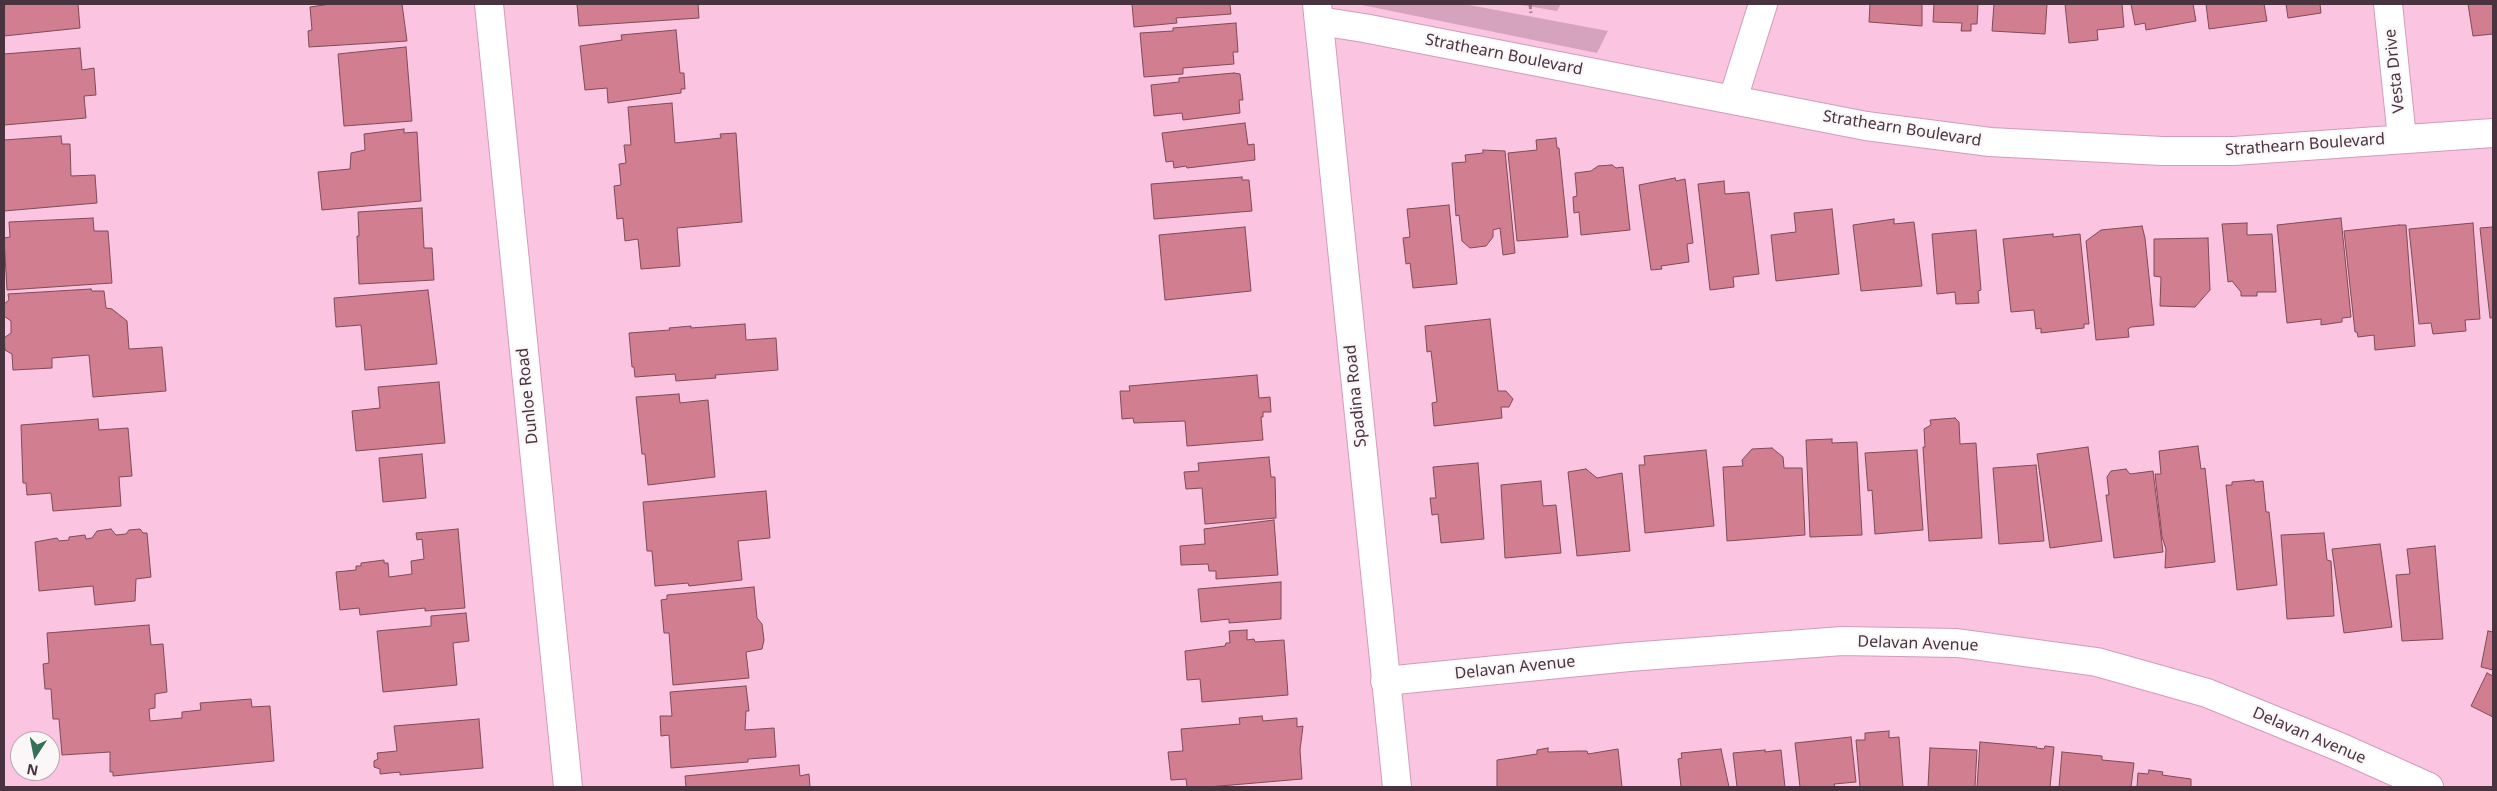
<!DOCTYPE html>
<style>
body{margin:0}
#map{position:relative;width:2497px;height:791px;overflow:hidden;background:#fbc4e1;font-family:"Noto Sans",sans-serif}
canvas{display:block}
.frame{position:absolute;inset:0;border:5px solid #49333f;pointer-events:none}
.north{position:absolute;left:10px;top:731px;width:50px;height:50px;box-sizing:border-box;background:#fbf6f8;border:1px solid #b4a8ae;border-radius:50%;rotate:191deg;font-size:14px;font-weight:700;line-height:20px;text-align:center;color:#49333f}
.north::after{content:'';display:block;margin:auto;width:18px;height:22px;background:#367058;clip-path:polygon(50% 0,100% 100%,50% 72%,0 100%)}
</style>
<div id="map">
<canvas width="2497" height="791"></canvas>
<div class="frame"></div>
<div class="north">N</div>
</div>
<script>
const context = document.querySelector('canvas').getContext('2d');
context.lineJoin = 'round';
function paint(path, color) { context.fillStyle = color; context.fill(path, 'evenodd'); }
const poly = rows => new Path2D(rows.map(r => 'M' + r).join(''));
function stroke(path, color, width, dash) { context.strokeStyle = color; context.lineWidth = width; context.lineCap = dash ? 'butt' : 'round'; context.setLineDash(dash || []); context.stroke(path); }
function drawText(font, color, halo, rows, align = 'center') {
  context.font = font + ' "Noto Sans",sans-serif'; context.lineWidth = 4.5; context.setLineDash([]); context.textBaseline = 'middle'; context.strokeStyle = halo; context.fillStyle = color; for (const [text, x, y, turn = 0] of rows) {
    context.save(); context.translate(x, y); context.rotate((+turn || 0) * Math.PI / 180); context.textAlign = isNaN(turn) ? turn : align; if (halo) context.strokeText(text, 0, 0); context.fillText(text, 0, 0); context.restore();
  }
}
paint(poly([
 [1357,4,1464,4,1608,31,1597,53],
 [1516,4,1561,4,1557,11]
]), '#d5a3be');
const building = poly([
 [4,4,78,4,80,28,4,36,4,4],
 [330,4,402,4,407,41,309,47,308,31,312,30,310,7,330,4],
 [577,4,698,4,699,18,579,26,577,4],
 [1132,4,1230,4,1231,14,1176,18,1177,23,1134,27,1132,4],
 [1870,4,1922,4,1922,26,1869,22,1870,4],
 [1934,4,1978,4,1977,24,1971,24,1971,31,1961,31,1962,23,1933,22,1934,4],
 [1994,4,2047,4,2045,34,1992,31,1994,4],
 [2065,4,2122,4,2124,27,2097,30,2098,40,2069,43,2065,4],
 [2131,4,2193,4,2196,21,2146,30,2145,23,2135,25,2131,4],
 [2206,4,2264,4,2267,21,2209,29,2206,4],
 [2286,4,2320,4,2321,13,2288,18,2286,4],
 [2468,4,2493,4,2493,34,2473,36,2468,4],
 [1236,23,1238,52,1233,52,1234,64,1183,68,1183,74,1144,77,1140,33,1173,31,1173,28,1236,23],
 [676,30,680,73,684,73,685,89,681,89,681,93,608,103,607,88,585,90,580,46,622,40,621,35,676,30],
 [406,47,412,121,344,126,338,54,406,47],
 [80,48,82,70,94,68,96,95,84,96,86,118,4,125,4,54,80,48],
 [1234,73,1240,74,1243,100,1239,100,1240,113,1183,120,1182,113,1154,116,1151,85,1179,82,1179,78,1234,73],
 [672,103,675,143,721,138,720,134,736,133,742,222,677,228,680,266,641,269,638,239,625,241,623,218,617,219,614,186,621,185,619,164,626,163,624,145,631,145,628,107,672,103],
 [1245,123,1248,145,1254,144,1255,160,1187,168,1186,166,1174,168,1173,161,1166,162,1162,133,1245,123],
 [404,129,404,133,417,132,421,201,322,210,318,172,350,169,351,153,365,150,364,134,404,129],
 [61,136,62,144,70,144,71,176,95,175,97,203,4,211,4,140,61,136],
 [1556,138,1557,148,1559,148,1568,237,1517,241,1508,153,1537,150,1536,140,1556,138],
 [1483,150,1505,151,1515,253,1503,255,1500,228,1493,230,1493,237,1486,246,1470,248,1462,241,1459,215,1456,216,1452,163,1466,162,1465,155,1483,153,1483,150],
 [1612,165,1616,168,1623,167,1630,230,1581,235,1579,212,1574,213,1573,197,1577,196,1575,173,1591,171,1598,166,1612,165],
 [1242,177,1242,180,1249,180,1252,211,1154,219,1151,184,1242,177],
 [1675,178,1676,181,1685,179,1693,243,1687,244,1689,262,1661,266,1662,269,1651,270,1639,185,1675,178],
 [1724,181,1725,194,1749,192,1759,274,1733,277,1734,287,1710,290,1698,184,1724,181],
 [1449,205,1457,284,1413,288,1410,263,1406,264,1403,238,1410,237,1407,209,1449,205],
 [422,208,424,248,432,248,434,280,359,284,357,236,359,236,358,212,422,208],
 [1832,209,1839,274,1776,281,1771,235,1796,232,1794,213,1832,209],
 [93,218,94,231,108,231,112,283,7,290,4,238,10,237,9,222,93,218],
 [2341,218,2351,317,2342,318,2342,322,2321,325,2321,319,2287,323,2277,225,2341,218],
 [1894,219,1894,224,1914,222,1922,286,1861,291,1853,225,1894,219],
 [2247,223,2247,235,2272,234,2276,292,2257,292,2257,296,2241,296,2241,292,2232,281,2228,282,2222,224,2247,223],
 [2473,223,2480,319,2465,320,2466,331,2433,334,2431,323,2419,324,2409,229,2473,223],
 [2399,225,2406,225,2415,346,2375,350,2374,335,2358,337,2357,332,2355,332,2344,231,2399,225],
 [2142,226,2145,238,2154,325,2131,327,2128,329,2129,337,2096,340,2086,241,2101,230,2142,226],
 [1245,227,1251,291,1165,300,1159,235,1245,227],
 [2493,227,2493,318,2490,318,2480,228,2493,227],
 [1976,230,1981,290,1978,291,1979,303,1956,304,1955,292,1937,294,1932,234,1976,230],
 [2053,234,2053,237,2080,234,2089,324,2084,324,2084,328,2041,333,2041,328,2036,329,2034,310,2011,312,2003,239,2053,234],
 [2208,238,2210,290,2195,307,2160,306,2161,277,2154,276,2154,239,2208,238],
 [91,289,92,291,104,291,106,308,112,309,127,321,129,349,162,347,166,391,93,397,89,355,52,358,52,368,13,370,12,354,5,350,4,338,11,333,11,321,4,316,4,304,9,300,8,294,91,289],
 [428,290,437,364,365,370,361,325,336,327,334,298,428,290],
 [1490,319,1498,391,1506,391,1513,399,1509,407,1501,407,1502,418,1434,426,1432,403,1437,402,1431,351,1427,352,1425,326,1490,319],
 [745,324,746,340,776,338,778,370,715,375,716,378,676,381,675,374,635,377,634,367,632,367,629,333,670,330,669,328,691,326,691,328,745,324],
 [1257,375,1259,398,1270,397,1271,412,1263,412,1263,417,1261,417,1263,440,1187,446,1185,421,1134,423,1133,418,1122,419,1120,391,1130,391,1129,386,1257,375],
 [439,382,445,443,356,451,352,411,380,408,378,387,439,382],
 [679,394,680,403,708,400,715,477,648,485,645,454,642,454,636,397,679,394],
 [1955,418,1959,422,1960,444,1976,443,1982,538,1929,541,1923,447,1925,447,1924,429,1931,425,1930,420,1955,418],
 [98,419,99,430,128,428,132,476,119,477,121,506,53,511,51,493,27,495,26,483,23,483,21,425,98,419],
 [1832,439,1832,443,1857,442,1862,535,1810,537,1806,440,1832,439],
 [2198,446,2201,469,2205,468,2215,562,2165,568,2166,549,2162,537,2155,474,2161,474,2159,451,2198,446],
 [2088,447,2102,541,2050,548,2037,454,2088,447],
 [1772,448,1783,457,1784,468,1802,468,1805,535,1727,541,1723,467,1743,466,1742,460,1752,449,1772,448],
 [1706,450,1714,526,1645,533,1639,465,1645,465,1644,456,1706,450],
 [1917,450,1923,530,1875,534,1872,490,1868,491,1865,453,1917,450],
 [422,454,426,498,383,502,379,458,422,454],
 [1269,457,1271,477,1275,477,1276,518,1205,524,1202,488,1186,489,1184,472,1199,471,1198,463,1269,457],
 [1478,463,1484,539,1441,543,1438,514,1432,515,1430,498,1436,498,1433,467,1478,463],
 [2036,465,2044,541,1999,544,1993,468,2036,465],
 [1586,469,1597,478,1622,473,1630,551,1577,556,1568,472,1586,469],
 [2126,469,2130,474,2153,471,2163,552,2114,558,2106,495,2109,495,2107,477,2111,471,2126,469],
 [2254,480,2255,482,2263,481,2266,512,2269,512,2277,585,2237,590,2226,485,2232,485,2232,482,2254,480],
 [1541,481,1543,506,1556,505,1561,553,1505,558,1501,485,1541,481],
 [766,491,770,538,738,541,742,580,689,586,688,583,655,586,652,551,647,551,643,502,766,491],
 [1274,520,1278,575,1216,579,1216,571,1209,571,1208,564,1181,565,1180,546,1205,544,1204,529,1274,520],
 [111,529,116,535,126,534,129,530,140,529,143,533,147,533,151,577,136,579,135,601,95,605,93,586,39,591,35,542,57,538,59,541,69,540,69,537,85,535,86,539,92,538,97,531,111,529],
 [458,529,465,608,425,611,425,608,360,615,359,608,340,610,336,572,356,570,356,566,361,566,361,563,384,560,384,563,388,563,389,577,412,574,411,561,424,559,422,539,417,540,416,533,458,529],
 [2324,533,2327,560,2331,561,2334,616,2287,619,2281,535,2324,533],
 [2380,544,2392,627,2344,633,2332,549,2380,544],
 [2435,546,2443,639,2402,641,2396,575,2410,574,2407,549,2435,546],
 [1281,582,1281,619,1229,623,1229,619,1201,622,1198,589,1281,582],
 [754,587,757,618,762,624,764,640,762,649,746,652,749,678,673,685,669,633,664,633,661,600,667,599,667,595,754,587],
 [466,613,469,641,453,643,457,685,383,692,377,631,431,626,431,616,466,613],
 [149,625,151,645,163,644,167,692,155,694,155,708,149,709,150,721,182,718,182,712,201,710,200,703,251,699,252,707,270,706,274,761,113,776,113,772,110,772,110,752,62,755,59,719,53,719,51,689,45,689,43,664,49,663,47,633,149,625],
 [1247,630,1247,640,1254,639,1255,642,1284,640,1288,695,1202,702,1200,679,1187,680,1185,651,1225,646,1226,643,1230,643,1229,631,1247,630],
 [2488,631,2493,632,2493,670,2481,667,2488,631],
 [2487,673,2493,676,2493,717,2471,706,2487,673],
 [746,686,749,711,746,711,745,730,774,728,776,757,748,759,748,762,671,768,669,735,661,736,660,716,672,716,670,692,746,686],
 [1262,716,1263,721,1297,718,1297,727,1303,726,1300,750,1302,779,1208,787,1187,787,1186,779,1171,780,1168,752,1183,751,1181,729,1240,724,1239,718,1262,716],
 [479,719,483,768,400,775,400,772,380,774,380,769,374,767,374,761,378,759,377,753,397,751,394,726,479,719],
 [1889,731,1889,738,1899,737,1903,787,1860,787,1856,740,1865,740,1865,733,1889,731],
 [1851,737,1856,782,1834,784,1835,787,1800,787,1795,743,1851,737],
 [1980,742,2037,747,2036,748,2044,749,2045,746,2054,747,2050,787,1977,787,1980,742],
 [1548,748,1548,752,1578,751,1587,751,1588,754,1618,749,1622,787,1497,787,1497,760,1537,754,1537,750,1548,748],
 [1930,748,1977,750,1975,787,1928,787,1930,748],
 [1721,749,1729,787,1681,787,1678,759,1682,758,1681,753,1721,749],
 [1765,750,1765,752,1781,750,1785,787,1737,787,1733,753,1765,750],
 [2062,752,2102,756,2102,760,2134,763,2131,787,2059,787,2062,752],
 [799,765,800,776,809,774,810,787,686,787,685,776,799,765],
 [2149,770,2163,772,2162,775,2191,779,2191,787,2137,787,2138,773,2148,774,2149,770]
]);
paint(building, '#d17e91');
stroke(building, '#7f4a56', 1);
const minor = poly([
 [489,4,568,787],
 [2388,4,2402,138],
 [1319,21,1364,28,1866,126,1990,142,2162,151,2234,151,2493,133],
 [1733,99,1763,4],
 [1385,681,1629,657,1842,641,1957,643,2097,662,2207,693,2342,748,2429,787]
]);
const tertiary = poly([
 [1317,4,1397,787]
]);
stroke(minor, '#d19cb9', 30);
stroke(tertiary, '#d19cb9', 30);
stroke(poly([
 [1530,4,1531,13]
]), '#a27c90', 3, [5, 2.5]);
stroke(minor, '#fff', 28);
stroke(tertiary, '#fff', 28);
drawText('16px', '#49333f', '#fbf6f8', [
 ["Strathearn Boulevard",1504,55,11],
 ["Vesta Drive",2395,71,-96],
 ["Strathearn Boulevard",1902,129,9],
 ["Strathearn Boulevard",2305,145,-4],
 ["Dunloe Road",528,396,-96],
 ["Spadina Road",1356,396,-96],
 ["Delavan Avenue",1918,644,2],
 ["Delavan Avenue",1515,668,-6],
 ["Delavan Avenue",2309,736,23]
]);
</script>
